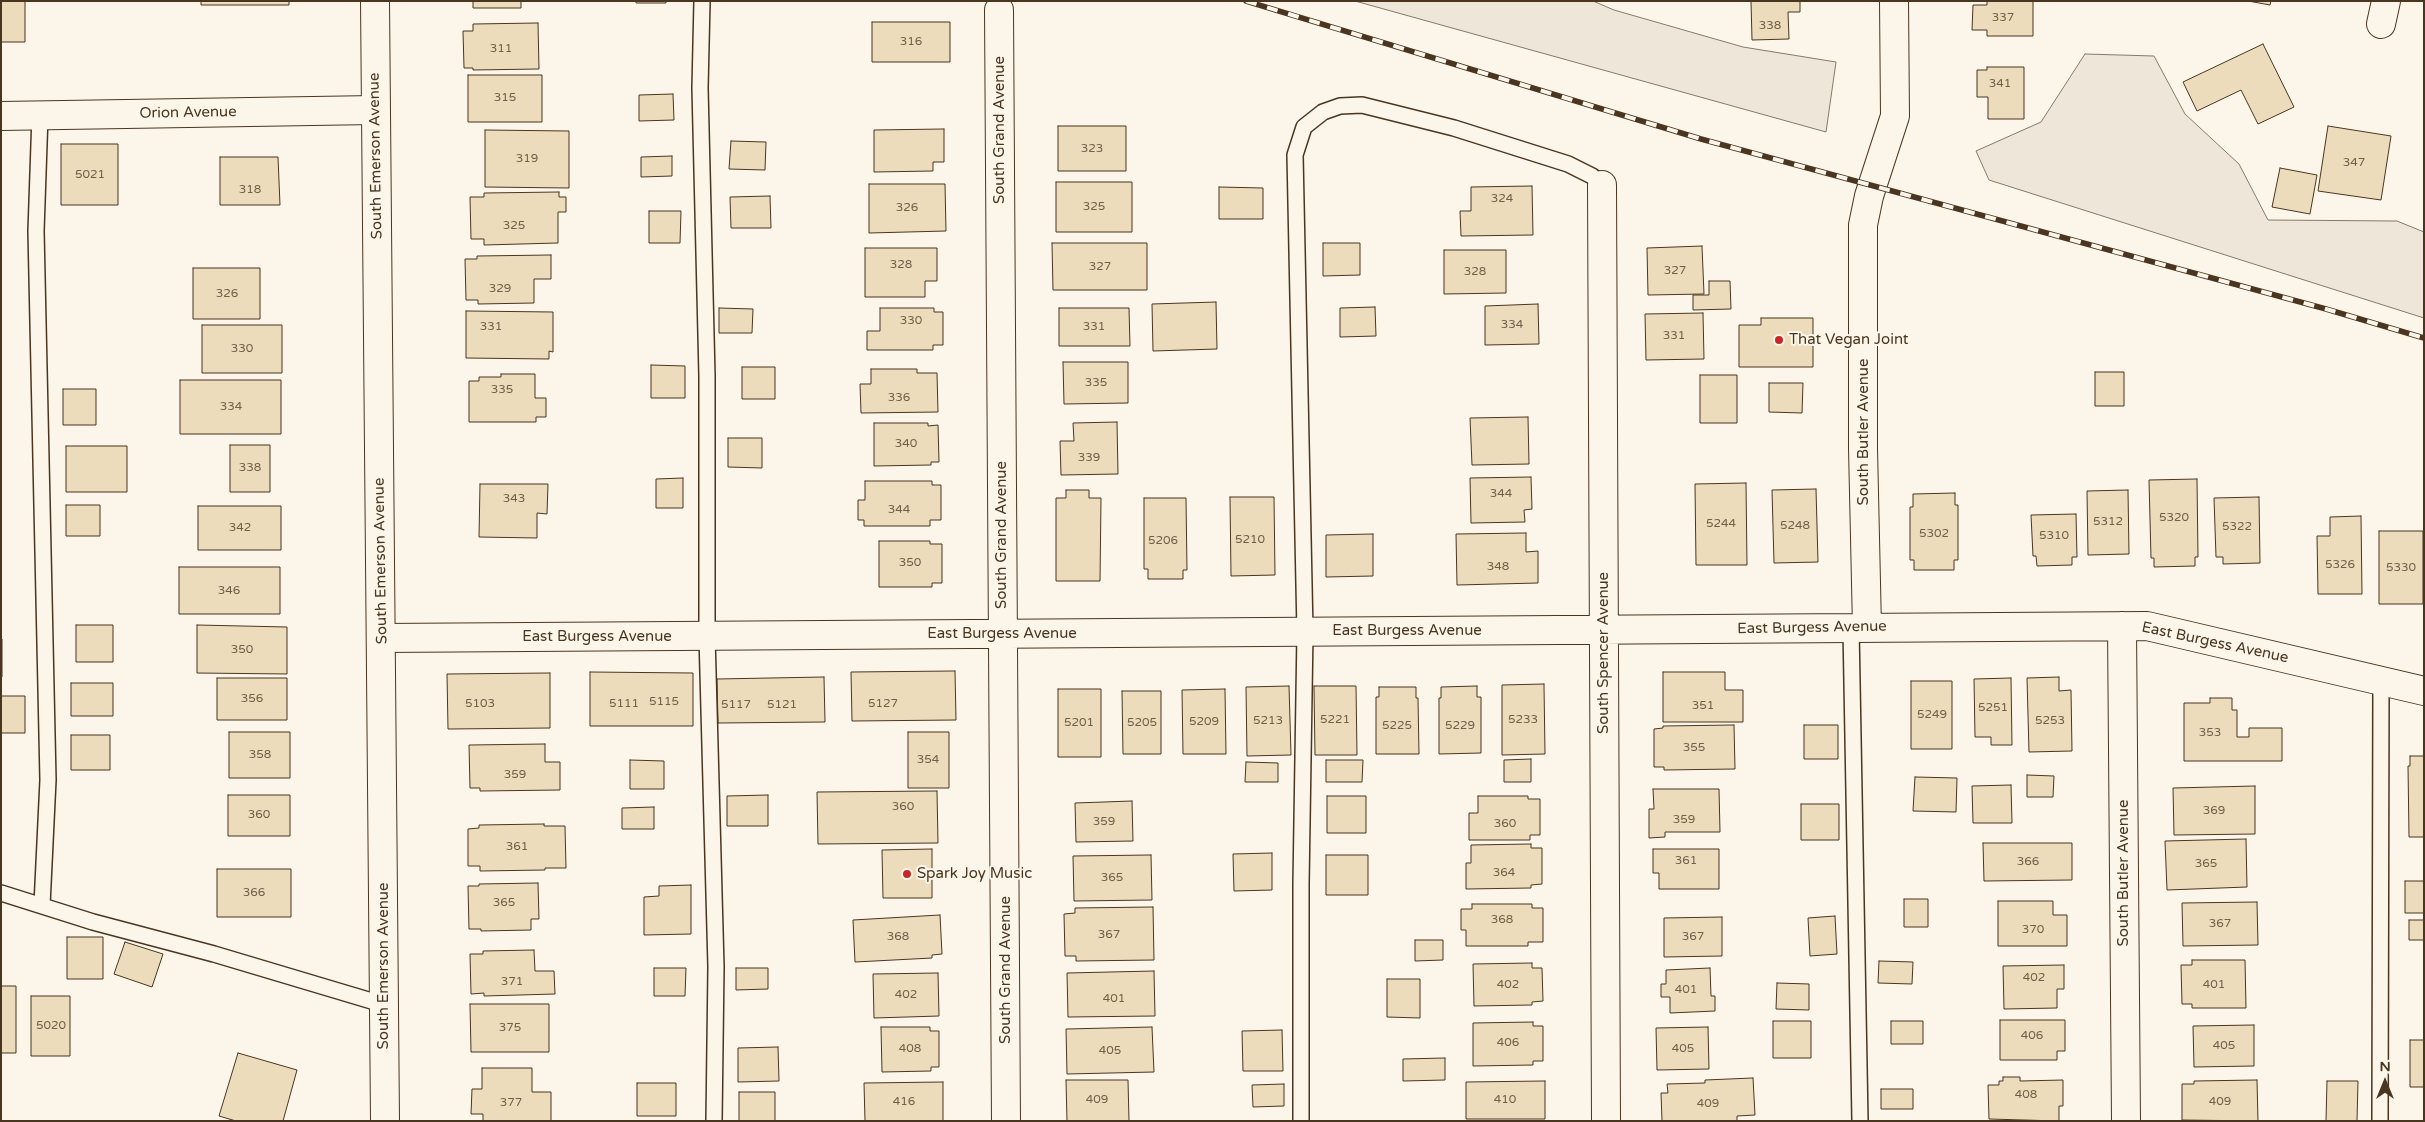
<!DOCTYPE html>
<style>
body{margin:0}
#map{position:relative;width:2425px;height:1122px;overflow:hidden;background:#fbf6e9;font-family:"Varela Round",sans-serif}
canvas{display:block}
.frame{position:absolute;inset:0;border:2px solid #4a3520;pointer-events:none}
.north{position:absolute;left:2360px;top:1057px;width:50px;height:50px;-webkit-text-stroke:4px #fbf6e9;paint-order:stroke;rotate:0deg;font-size:14px;font-weight:700;line-height:20px;text-align:center;color:#4a3520}
.north::after{content:'';display:block;margin:auto;width:18px;height:22px;background:#4a3520;clip-path:polygon(50% 0,100% 100%,50% 72%,0 100%)}
</style>
<div id="map">
<canvas width="2425" height="1122"></canvas>
<div class="frame"></div>
<div class="north">N</div>
</div>
<script>
const context = document.querySelector('canvas').getContext('2d');
context.lineJoin = 'round';
function paint(path, color) { context.fillStyle = color; context.fill(path, 'evenodd'); }
const poly = rows => new Path2D(rows.map(r => 'M' + r).join(''));
function stroke(path, color, width, dash) { context.strokeStyle = color; context.lineWidth = width; context.lineCap = dash ? 'butt' : 'round'; context.setLineDash(dash || []); context.stroke(path); }
function drawText(font, color, halo, rows, align = 'center') {
  context.font = font + ' "Varela Round",sans-serif'; context.lineWidth = 4; context.setLineDash([]); context.textBaseline = 'middle'; context.strokeStyle = halo; context.fillStyle = color; for (const [text, x, y, turn = 0] of rows) {
    context.save(); context.translate(x, y); context.rotate((+turn || 0) * Math.PI / 180); context.textAlign = isNaN(turn) ? turn : align; if (halo) context.strokeText(text, 0, 0); context.fillText(text, 0, 0); context.restore();
  }
}
const green = poly([
 [1355,1,1593,1,1614,10,1743,47,1836,62,1826,132,1355,1],
 [2085,54,2154,56,2185,114,2239,164,2268,220,2397,221,2424,232,2424,318,1989,180,1976,151,2041,122,2085,54]
]);
paint(green, '#ede6d9');
stroke(green, '#887966', 1);
const building = poly([
 [1,1,25,1,25,42,1,42,1,1],
 [201,1,289,1,289,5,201,5,201,1],
 [473,1,521,1,521,8,473,8,473,1],
 [636,1,666,1,666,3,636,3,636,1],
 [1751,1,1800,1,1800,12,1788,12,1789,39,1752,40,1751,1],
 [1987,1,2033,1,2033,36,1987,36,1987,30,1972,30,1973,5,1987,5,1987,1],
 [2248,1,2271,1,2270,5,2248,1],
 [872,22,950,22,950,62,872,62,872,22],
 [538,23,539,69,473,70,473,68,464,68,463,31,473,31,473,24,538,23],
 [2263,44,2294,107,2258,124,2241,90,2197,111,2183,82,2263,44],
 [1987,67,2024,67,2024,119,1988,119,1988,97,1977,97,1977,70,1987,70,1987,67],
 [468,75,542,75,542,122,468,122,468,75],
 [673,94,674,120,639,121,639,95,673,94],
 [1058,126,1126,126,1126,171,1058,171,1058,126],
 [2328,126,2391,136,2381,200,2318,191,2328,126],
 [944,129,944,162,933,162,933,171,874,172,874,130,944,129],
 [485,130,569,131,569,188,485,187,485,130],
 [731,141,766,142,765,170,729,169,731,141],
 [61,144,118,144,118,205,61,205,61,144],
 [672,156,672,176,641,177,641,157,672,156],
 [220,157,278,157,280,205,220,205,220,157],
 [2280,168,2317,175,2310,214,2272,207,2280,168],
 [1056,182,1132,182,1132,232,1056,232,1056,182],
 [869,184,945,184,946,231,869,233,869,184],
 [1532,186,1533,235,1461,236,1460,211,1471,211,1471,187,1532,186],
 [1219,187,1263,188,1263,219,1219,219,1219,187],
 [559,192,559,197,566,197,566,212,558,212,558,243,484,245,484,239,471,239,470,197,484,197,484,193,559,192],
 [770,196,771,228,731,228,730,197,770,196],
 [649,211,681,211,680,243,649,243,649,211],
 [1052,243,1147,243,1147,290,1053,290,1052,243],
 [1323,243,1360,243,1360,275,1323,276,1323,243],
 [1702,246,1704,294,1648,295,1647,248,1702,246],
 [865,248,937,248,937,281,925,281,925,297,865,297,865,248],
 [1444,250,1506,250,1506,293,1444,294,1444,250],
 [551,255,551,279,534,279,534,303,478,304,478,300,466,300,465,259,477,259,477,256,551,255],
 [193,268,260,268,260,319,193,319,193,268],
 [1709,281,1730,281,1731,309,1693,310,1693,295,1709,295,1709,281],
 [1216,302,1217,349,1153,351,1152,304,1216,302],
 [1538,304,1539,344,1485,345,1485,306,1538,304],
 [1375,307,1376,336,1340,337,1340,308,1375,307],
 [719,308,753,309,752,333,719,333,719,308],
 [880,308,934,308,934,312,943,312,943,345,933,345,933,350,867,350,867,331,880,331,880,308],
 [1059,308,1129,308,1130,346,1059,346,1059,308],
 [466,311,553,312,553,352,549,351,549,359,466,358,466,311],
 [1703,313,1704,359,1646,360,1645,314,1703,313],
 [1761,318,1813,318,1813,367,1739,367,1739,325,1761,325,1761,318],
 [202,325,282,325,282,373,202,373,202,325],
 [1063,362,1128,362,1128,403,1064,404,1063,362],
 [651,365,685,366,685,398,651,398,651,365],
 [742,367,775,367,775,399,742,399,742,367],
 [871,369,917,369,917,373,937,373,938,412,861,413,860,384,871,384,871,369],
 [2095,372,2124,372,2124,406,2095,406,2095,372],
 [501,374,535,374,535,398,546,398,546,417,536,417,536,422,469,422,469,381,479,381,479,377,501,377,501,374],
 [1700,375,1737,375,1737,423,1700,423,1700,375],
 [180,380,281,380,281,434,180,434,180,380],
 [1769,383,1803,383,1802,413,1769,412,1769,383],
 [63,389,96,389,96,425,63,425,63,389],
 [1528,417,1529,464,1472,465,1470,418,1528,417],
 [1117,422,1118,474,1061,475,1060,441,1074,441,1073,423,1117,422],
 [874,423,928,423,928,426,938,425,939,462,931,462,931,465,874,466,874,423],
 [728,438,762,438,762,468,728,467,728,438],
 [230,445,270,445,270,492,230,492,230,445],
 [66,446,127,446,127,492,66,492,66,446],
 [1531,477,1532,509,1524,510,1525,522,1471,523,1470,478,1531,477],
 [683,478,683,508,656,508,656,479,683,478],
 [2197,479,2198,557,2195,557,2195,566,2154,567,2154,558,2151,558,2149,480,2197,479],
 [865,481,932,481,932,485,941,485,941,520,930,520,930,526,864,526,864,520,858,520,858,500,865,500,865,481],
 [1746,483,1747,565,1696,565,1695,484,1746,483],
 [480,484,548,484,547,514,537,513,537,538,479,537,480,484],
 [1816,489,1818,562,1774,563,1772,490,1816,489],
 [1066,490,1089,490,1089,498,1101,498,1100,581,1056,581,1056,498,1066,498,1066,490],
 [2128,490,2129,554,2088,555,2087,491,2128,490],
 [1955,493,1955,505,1958,505,1958,560,1954,560,1954,570,1914,570,1914,560,1910,560,1910,507,1913,507,1913,494,1955,493],
 [1230,497,1274,497,1275,575,1231,576,1230,497],
 [2259,497,2260,563,2223,564,2223,557,2216,557,2214,498,2259,497],
 [1144,498,1186,498,1187,570,1183,570,1183,579,1148,579,1148,569,1144,569,1144,498],
 [66,505,100,505,100,536,66,536,66,505],
 [198,506,281,506,281,550,198,550,198,506],
 [2076,514,2077,557,2072,557,2072,565,2037,566,2036,556,2033,556,2031,515,2076,514],
 [2361,516,2362,594,2318,594,2317,536,2330,536,2330,517,2361,516],
 [2379,531,2423,531,2423,604,2379,604,2379,531],
 [1526,533,1526,552,1538,551,1538,583,1457,585,1456,534,1526,533],
 [1373,534,1373,576,1326,577,1326,535,1373,534],
 [879,541,930,541,930,544,942,544,942,583,932,583,932,587,879,587,879,541],
 [179,567,280,567,280,614,179,614,179,567],
 [76,625,113,625,113,662,76,662,76,625],
 [197,625,287,627,287,674,197,673,197,625],
 [1,639,2,639,2,677,1,677,1,639],
 [955,671,956,720,852,721,851,672,955,671],
 [590,672,693,673,693,726,590,726,590,672],
 [1663,672,1725,672,1725,690,1743,690,1743,722,1663,722,1663,672],
 [550,673,550,728,448,729,447,674,550,673],
 [824,677,825,722,718,723,717,679,824,677],
 [2059,677,2059,691,2071,690,2072,751,2029,752,2027,678,2059,677],
 [217,678,287,678,287,720,217,720,217,678],
 [2011,678,2012,745,1991,745,1991,737,1975,737,1974,679,2011,678],
 [1911,681,1952,681,1952,749,1911,749,1911,681],
 [71,683,113,683,113,716,71,716,71,683],
 [1544,684,1545,754,1502,755,1502,685,1544,684],
 [1289,686,1291,755,1247,756,1246,687,1289,686],
 [1314,686,1356,686,1357,755,1315,755,1314,686],
 [1477,686,1477,697,1481,697,1481,753,1439,754,1439,698,1441,698,1441,687,1477,686],
 [1379,687,1416,687,1416,698,1418,698,1419,754,1376,754,1376,697,1379,697,1379,687],
 [1058,689,1101,689,1101,757,1058,757,1058,689],
 [1225,689,1226,754,1183,754,1182,690,1225,689],
 [1122,691,1161,691,1161,754,1123,754,1122,691],
 [1,696,25,696,25,733,1,733,1,696],
 [2210,698,2232,698,2232,710,2237,710,2237,737,2249,737,2249,728,2282,728,2282,761,2184,761,2184,703,2210,703,2210,698],
 [1734,725,1735,769,1664,770,1664,767,1654,767,1654,729,1663,728,1663,726,1734,725],
 [1804,725,1838,725,1838,759,1804,759,1804,725],
 [229,732,290,732,290,778,229,778,229,732],
 [908,732,949,732,949,788,908,788,908,732],
 [71,735,110,735,110,770,71,770,71,735],
 [545,744,545,762,560,762,560,790,480,791,480,788,470,788,469,745,545,744],
 [2410,756,2424,756,2424,837,2409,837,2408,766,2410,766,2410,756],
 [1531,759,1531,782,1504,782,1504,760,1531,759],
 [630,760,664,761,664,789,630,789,630,760],
 [1326,760,1363,760,1362,782,1326,782,1326,760],
 [1246,762,1278,763,1278,782,1245,782,1246,762],
 [2027,775,2054,776,2053,797,2027,797,2027,775],
 [1915,777,1957,778,1956,812,1913,811,1915,777],
 [2011,785,2012,823,1973,823,1972,786,2011,785],
 [2255,786,2255,834,2174,835,2173,788,2255,786],
 [1653,789,1719,789,1720,832,1665,832,1665,837,1649,838,1649,809,1654,809,1653,789],
 [937,791,938,843,818,844,817,792,937,791],
 [228,795,290,795,290,836,228,836,228,795],
 [768,795,768,826,727,826,727,796,768,795],
 [1327,796,1366,796,1366,833,1327,833,1327,796],
 [1478,796,1528,796,1528,799,1540,799,1540,835,1530,835,1530,840,1469,840,1469,813,1478,813,1478,796],
 [1132,801,1133,841,1076,842,1075,803,1132,801],
 [1801,804,1839,804,1839,840,1801,840,1801,804],
 [654,807,654,829,622,829,622,808,654,807],
 [544,824,544,826,565,826,566,868,545,868,545,870,480,871,480,866,468,866,468,829,479,828,479,825,544,824],
 [2246,839,2247,887,2167,890,2165,841,2246,839],
 [1983,843,2072,843,2072,880,1984,881,1983,843],
 [1531,844,1531,848,1542,848,1542,884,1531,885,1531,888,1466,889,1466,863,1471,863,1471,845,1531,844],
 [932,849,932,898,883,898,882,850,932,849],
 [1653,849,1719,849,1719,889,1659,889,1659,873,1653,873,1653,849],
 [1272,853,1272,890,1234,891,1233,854,1272,853],
 [1151,855,1152,900,1074,901,1073,856,1151,855],
 [1326,855,1368,855,1368,895,1326,895,1326,855],
 [217,869,291,869,291,917,217,917,217,869],
 [2405,881,2424,881,2424,913,2405,913,2405,881],
 [538,883,539,919,531,919,531,930,481,931,481,929,469,929,468,886,479,886,479,884,538,883],
 [691,885,691,934,644,935,644,897,659,896,659,886,691,885],
 [1904,899,1928,899,1928,927,1904,927,1904,899],
 [1998,901,2053,901,2053,915,2067,915,2067,946,1998,946,1998,901],
 [2257,902,2258,945,2183,946,2182,903,2257,902],
 [1472,904,1532,904,1532,908,1543,908,1543,942,1528,942,1528,946,1466,946,1466,930,1461,930,1461,909,1472,909,1472,904],
 [1153,907,1154,960,1076,961,1076,956,1065,956,1064,914,1075,913,1075,908,1153,907],
 [940,915,942,954,932,955,932,958,855,962,853,920,940,915],
 [1835,916,1837,954,1810,956,1808,918,1835,916],
 [1722,917,1722,956,1664,957,1664,918,1722,917],
 [2409,920,2424,920,2424,940,2409,940,2409,920],
 [67,937,103,937,103,979,67,979,67,937],
 [1415,940,1443,940,1443,960,1415,961,1415,940],
 [125,942,163,954,152,987,114,974,125,942],
 [534,950,535,971,554,971,555,994,484,996,484,993,471,994,470,954,483,954,483,951,534,950],
 [2192,960,2245,960,2246,1008,2192,1008,2192,1004,2182,1004,2181,965,2192,965,2192,960],
 [1879,961,1913,962,1912,984,1878,983,1879,961],
 [1532,963,1532,968,1542,968,1543,1001,1532,1002,1532,1005,1474,1006,1473,964,1532,963],
 [2064,965,2064,989,2057,989,2057,1008,2004,1009,2003,966,2064,965],
 [654,968,686,968,685,996,654,996,654,968],
 [736,968,768,968,768,989,736,990,736,968],
 [1710,968,1711,996,1715,996,1715,1011,1670,1013,1670,997,1661,997,1661,984,1666,984,1666,970,1710,968],
 [1154,971,1155,1016,1068,1017,1067,973,1154,971],
 [938,973,939,1016,874,1018,873,974,938,973],
 [1387,979,1420,979,1420,1018,1387,1017,1387,979],
 [1777,983,1809,984,1809,1010,1776,1009,1777,983],
 [1,986,16,986,16,1053,1,1053,1,986],
 [31,996,70,996,70,1056,31,1056,31,996],
 [470,1004,549,1004,549,1052,471,1052,470,1004],
 [2000,1020,2065,1020,2065,1051,2057,1051,2057,1060,2000,1060,2000,1020],
 [1773,1021,1811,1021,1811,1058,1773,1058,1773,1021],
 [1891,1021,1923,1021,1923,1044,1891,1044,1891,1021],
 [1533,1022,1533,1026,1543,1026,1543,1061,1533,1061,1533,1065,1473,1066,1473,1023,1533,1022],
 [2254,1025,2254,1066,2194,1067,2193,1026,2254,1025],
 [881,1027,930,1027,930,1031,939,1031,939,1067,931,1067,931,1071,882,1072,881,1027],
 [1152,1027,1154,1072,1067,1074,1066,1029,1152,1027],
 [1708,1027,1709,1069,1657,1070,1656,1028,1708,1027],
 [1282,1030,1283,1071,1243,1071,1242,1031,1282,1030],
 [2410,1040,2424,1040,2424,1087,2410,1087,2410,1040],
 [778,1047,779,1081,738,1082,738,1048,778,1047],
 [238,1053,297,1070,283,1121,236,1121,219,1116,238,1053],
 [1445,1058,1445,1080,1403,1081,1403,1059,1445,1058],
 [482,1068,532,1068,532,1092,551,1092,551,1121,483,1121,483,1114,471,1114,472,1089,482,1089,482,1068],
 [2003,1077,2020,1077,2020,1081,2063,1080,2063,1106,2059,1106,2059,1121,1989,1119,1988,1085,1999,1085,1999,1081,2003,1081,2003,1077],
 [1753,1078,1755,1115,1737,1116,1737,1121,1662,1121,1661,1093,1668,1093,1667,1084,1705,1083,1705,1080,1753,1078],
 [1066,1080,1128,1080,1129,1121,1067,1121,1066,1080],
 [2257,1080,2258,1121,2182,1120,2182,1084,2194,1084,2194,1081,2257,1080],
 [1545,1081,1545,1119,1466,1119,1466,1082,1545,1081],
 [2327,1081,2358,1081,2357,1121,2326,1121,2327,1081],
 [943,1082,943,1121,865,1121,864,1083,943,1082],
 [637,1083,676,1083,676,1116,637,1116,637,1083],
 [1284,1084,1284,1106,1253,1107,1252,1085,1284,1084],
 [1881,1089,1913,1089,1913,1109,1881,1109,1881,1089],
 [739,1092,775,1092,775,1121,739,1121,739,1092]
]);
paint(building, '#ecdcbc');
stroke(building, '#4a3520', 1);
const service = poly([
 [702,1,700,88,707,376,707,636,716,967,714,1121],
 [40,115,36,231,48,780,42,905],
 [1851,628,1860,1121],
 [1,893,93,922,214,954,385,1005],
 [1301,1121,1301,884,1305,632,1295,155,1304,127,1323,112,1340,106,1362,105,1454,128,1568,164,1592,176,1602,185],
 [2380,1121,2381,679]
]);
const minor = poly([
 [999,10,1006,1121],
 [2381,24,2386,1],
 [1,116,375,110],
 [1602,185,1606,1121],
 [2122,626,2126,1121],
 [1867,628,1863,448,1863,225,1869,196,1895,116,1894,1],
 [382,638,2147,626,2424,691]
]);
const primary = poly([
 [375,1,385,1121]
]);
stroke(service, '#4a3520', 18);
stroke(minor, '#4a3520', 30);
stroke(primary, '#4a3520', 30);
stroke(service, '#fbf6e9', 15);
stroke(minor, '#fbf6e9', 28);
stroke(primary, '#fbf6e9', 28);
const rail = poly([
 [1246,1,1701,139,2326,309,2424,338]
]);
stroke(rail, '#4a3520', 5.5);
stroke(rail, '#fbf6e9', 4, [11]);
for (const [x, y, r, color] of [
 [1779,340,5,"#c62828"],
 [907,874,5,"#c62828"]
]) { const dot = new Path2D(); dot.arc(x, y, r, 0, 2 * Math.PI); context.fillStyle = color; context.fill(dot); stroke(dot, '#fbf6e9', 2); }
drawText('12px', '#725f47', null, [
 ["337",2003,18],
 ["338",1770,26],
 ["316",911,42],
 ["311",501,49],
 ["341",2000,84],
 ["315",505,98],
 ["323",1092,149],
 ["319",527,159],
 ["347",2354,163],
 ["5021",90,175],
 ["318",250,190],
 ["324",1502,199],
 ["325",1094,207],
 ["326",907,208],
 ["325",514,226],
 ["328",901,265],
 ["327",1100,267],
 ["327",1675,271],
 ["328",1475,272],
 ["329",500,289],
 ["326",227,294],
 ["330",911,321],
 ["334",1512,325],
 ["331",491,327],
 ["331",1094,327],
 ["331",1674,336],
 ["330",242,349],
 ["335",1096,383],
 ["335",502,390],
 ["336",899,398],
 ["334",231,407],
 ["340",906,444],
 ["339",1089,458],
 ["338",250,468],
 ["344",1501,494],
 ["343",514,499],
 ["344",899,510],
 ["5320",2174,518],
 ["5312",2108,522],
 ["5244",1721,524],
 ["5248",1795,526],
 ["5322",2237,527],
 ["342",240,528],
 ["5302",1934,534],
 ["5310",2054,536],
 ["5210",1250,540],
 ["5206",1163,541],
 ["350",910,563],
 ["5326",2340,565],
 ["348",1498,567],
 ["5330",2401,568],
 ["346",229,591],
 ["350",242,650],
 ["356",252,699],
 ["5115",664,702],
 ["5103",480,704],
 ["5111",624,704],
 ["5127",883,704],
 ["5117",736,705],
 ["5121",782,705],
 ["351",1703,706],
 ["5251",1993,708],
 ["5249",1932,715],
 ["5221",1335,720],
 ["5233",1523,720],
 ["5213",1268,721],
 ["5253",2050,721],
 ["5209",1204,722],
 ["5201",1079,723],
 ["5205",1142,723],
 ["5225",1397,726],
 ["5229",1460,726],
 ["353",2210,733],
 ["355",1694,748],
 ["358",260,755],
 ["354",928,760],
 ["359",515,775],
 ["360",903,807],
 ["369",2214,811],
 ["360",259,815],
 ["359",1684,820],
 ["359",1104,822],
 ["360",1505,824],
 ["361",517,847],
 ["361",1686,861],
 ["366",2028,862],
 ["365",2206,864],
 ["364",1504,873],
 ["365",1112,878],
 ["366",254,893],
 ["365",504,903],
 ["368",1502,920],
 ["367",2220,924],
 ["370",2033,930],
 ["367",1109,935],
 ["368",898,937],
 ["367",1693,937],
 ["402",2034,978],
 ["371",512,982],
 ["402",1508,985],
 ["401",2214,985],
 ["401",1686,990],
 ["402",906,995],
 ["401",1114,999],
 ["5020",51,1026],
 ["375",510,1028],
 ["406",2032,1036],
 ["406",1508,1043],
 ["405",2224,1046],
 ["408",910,1049],
 ["405",1683,1049],
 ["405",1110,1051],
 ["408",2026,1095],
 ["409",1097,1100],
 ["410",1505,1100],
 ["416",904,1102],
 ["409",2220,1102],
 ["377",511,1103],
 ["409",1708,1104]
]);
drawText('15px', '#4a3520', '#fbf6e9', [
 ["Orion Avenue",188,113,-1],
 ["South Grand Avenue",1000,130,-90],
 ["South Emerson Avenue",376,156,-91],
 ["South Butler Avenue",1864,432,-90],
 ["South Grand Avenue",1002,535,-90],
 ["South Emerson Avenue",381,561,-91],
 ["East Burgess Avenue",1812,628,-1],
 ["East Burgess Avenue",1407,631],
 ["East Burgess Avenue",1002,634],
 ["East Burgess Avenue",597,637],
 ["East Burgess Avenue",2215,643,12],
 ["South Spencer Avenue",1604,653,-90],
 ["South Butler Avenue",2124,873,-90],
 ["South Emerson Avenue",384,966,-90],
 ["South Grand Avenue",1006,970,-90]
]);
drawText('15px', '#4a3520', '#fbf6e9', [
 ["That Vegan Joint",1789,340],
 ["Spark Joy Music",917,874]
], 'left');
</script>
